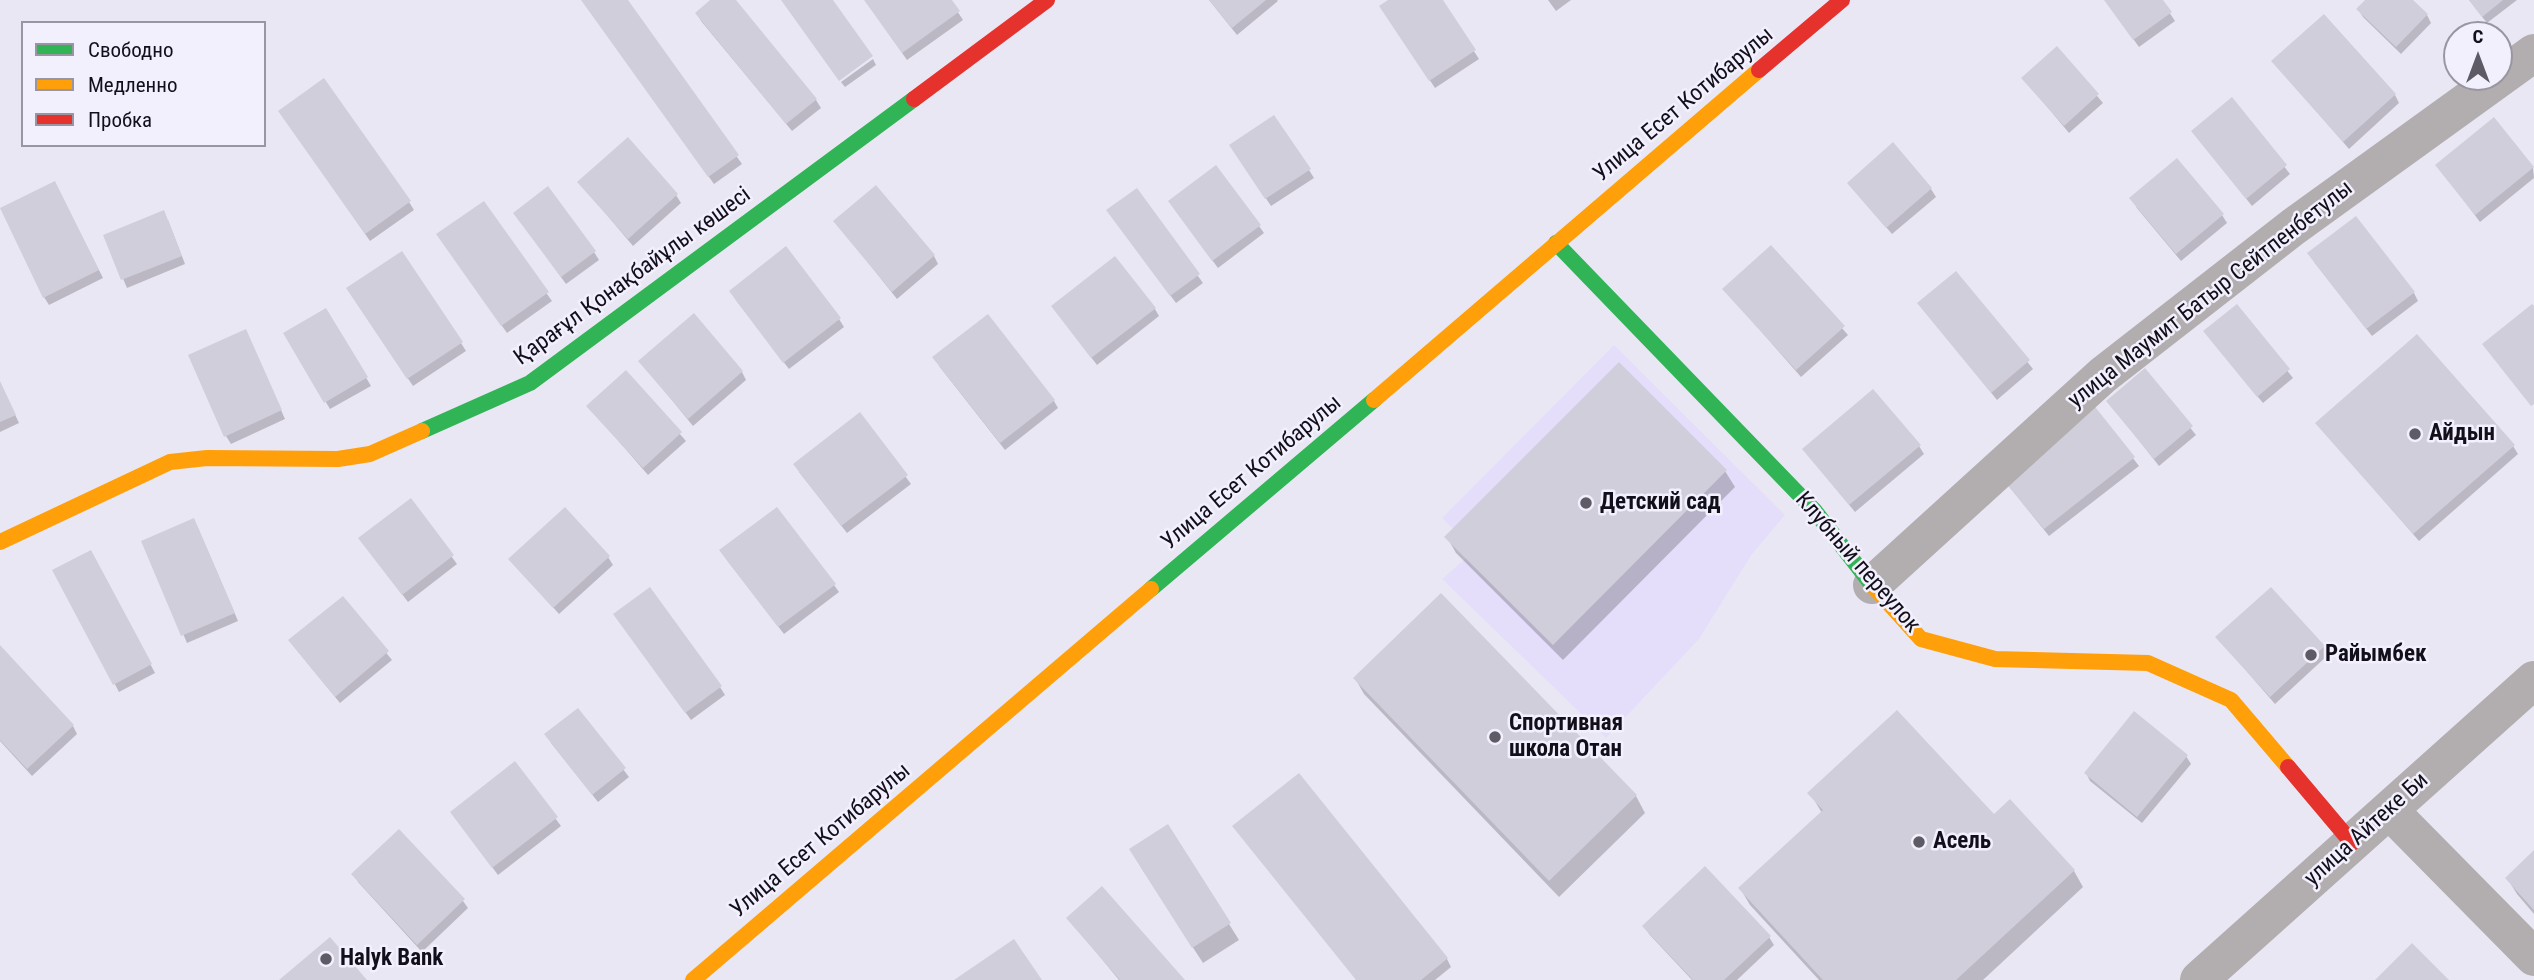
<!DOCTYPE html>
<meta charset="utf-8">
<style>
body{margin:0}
#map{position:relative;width:2534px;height:980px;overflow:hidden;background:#eae7f5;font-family:"Roboto Condensed",sans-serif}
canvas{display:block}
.legend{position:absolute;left:21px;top:21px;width:245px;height:126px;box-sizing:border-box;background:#f3f0fd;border:2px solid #9996a2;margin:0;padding:9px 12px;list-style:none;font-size:21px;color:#120f1a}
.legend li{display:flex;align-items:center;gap:14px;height:35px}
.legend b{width:35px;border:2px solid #9996a2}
.north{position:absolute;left:2443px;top:21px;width:70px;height:70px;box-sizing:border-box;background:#f3f0fd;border:2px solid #9996a2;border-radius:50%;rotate:0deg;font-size:19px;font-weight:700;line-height:28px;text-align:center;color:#120f1a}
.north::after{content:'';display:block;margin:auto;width:24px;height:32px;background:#5e5b67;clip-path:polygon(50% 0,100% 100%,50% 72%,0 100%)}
</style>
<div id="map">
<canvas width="2534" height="980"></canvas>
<ul class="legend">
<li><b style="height:9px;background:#30b455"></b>Свободно</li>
<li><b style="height:9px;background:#ff9f0a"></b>Медленно</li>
<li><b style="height:9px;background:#e5322d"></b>Пробка</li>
</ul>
<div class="north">С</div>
</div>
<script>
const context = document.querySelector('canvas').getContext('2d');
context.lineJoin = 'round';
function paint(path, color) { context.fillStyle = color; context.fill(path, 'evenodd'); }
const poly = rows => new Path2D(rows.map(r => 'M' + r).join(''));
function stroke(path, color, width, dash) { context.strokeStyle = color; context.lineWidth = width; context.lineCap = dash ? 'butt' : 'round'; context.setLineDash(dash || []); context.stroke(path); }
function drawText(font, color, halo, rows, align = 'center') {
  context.font = font + ' "Roboto Condensed",sans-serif'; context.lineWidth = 5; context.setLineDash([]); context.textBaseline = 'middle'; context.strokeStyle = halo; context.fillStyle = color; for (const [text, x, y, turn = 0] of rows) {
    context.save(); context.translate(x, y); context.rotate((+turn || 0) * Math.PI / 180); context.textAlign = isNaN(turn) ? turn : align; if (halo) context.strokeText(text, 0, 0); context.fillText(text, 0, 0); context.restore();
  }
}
paint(poly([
 [1614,345,1785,515,1752,554,1699,639,1606,738,1442,579,1475,550,1442,518]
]), '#e5defa');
paint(poly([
 [582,0,626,0,742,164,714,184],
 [713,0,734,0,816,100,821,108,792,131,701,21,697,13],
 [865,0,950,0,963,20,907,60],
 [1209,0,1277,0,1278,1,1237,35],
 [1391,0,1441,0,1479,59,1435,88,1386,14],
 [1548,0,1571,0,1556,11],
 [2105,0,2161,0,2175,21,2139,47],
 [2367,0,2411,0,2427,15,2431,23,2401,54,2363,17,2358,9],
 [2469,0,2517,0,2487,23],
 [2057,48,2103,103,2069,133,2023,78],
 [873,59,876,65,845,87,841,82],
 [2273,61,2395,95,2399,103,2349,149],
 [2232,100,2290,174,2252,206,2193,132],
 [285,119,409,202,414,210,370,241],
 [1236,153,1309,170,1314,178,1271,206],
 [2437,165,2533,168,2534,178,2480,222],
 [579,182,676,195,681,203,633,246],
 [1849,184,1931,189,1936,197,1892,234],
 [1136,190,1203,283,1176,303,1113,218],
 [59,191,103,278,49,305,44,297],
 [483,203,552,301,507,333,443,242],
 [2136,207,2222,215,2227,223,2181,261],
 [1175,210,1259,226,1264,233,1218,268],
 [168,220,185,264,127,288,105,236],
 [520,221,594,252,599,260,566,284],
 [835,221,934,256,938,264,897,299],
 [1771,247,1848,335,1801,377,1724,289],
 [2314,262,2414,293,2418,301,2372,336],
 [1956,273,2033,369,1997,400,1919,303],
 [353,296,461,343,466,351,413,386],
 [735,299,839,319,844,327,789,369],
 [2236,306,2293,378,2263,403,2210,339],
 [1155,309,1159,316,1097,365,1058,314],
 [326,310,371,386,330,409,285,334],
 [250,340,285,419,231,444,226,436],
 [640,361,742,372,746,380,693,426],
 [939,366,1054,401,1058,408,1005,450],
 [2144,370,2196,435,2159,466,2108,401],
 [626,373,686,441,648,475,589,407],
 [0,383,19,423,0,432],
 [2092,405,2139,466,2049,536,2007,484],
 [859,414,911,484,847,533,799,472],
 [2317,423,2513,446,2518,454,2419,541],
 [1919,446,1924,454,1855,512,1804,450],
 [1725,471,1735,487,1563,660,1456,553,1447,537],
 [410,500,457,564,408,602,365,546],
 [198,528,238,621,187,643,143,541],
 [91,552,155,673,119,692,55,571],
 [608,557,613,565,559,614,510,559],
 [726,559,834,585,839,592,784,634],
 [2270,589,2324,647,2328,655,2275,704,2217,637],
 [1441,595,1636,796,1645,813,1559,897,1364,694,1355,678],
 [342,598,392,660,340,703,295,648],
 [620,622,720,687,725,695,691,720],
 [0,648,73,726,77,734,32,776,0,741],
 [578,710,629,777,598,802,551,743],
 [2186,756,2191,764,2142,823,2090,781,2086,773],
 [515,764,561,826,498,875,457,820],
 [1298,775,1447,959,1451,967,1435,980,1356,980],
 [1810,793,1994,817,2074,871,2083,887,1983,980,1819,980,1750,905,1740,888,1822,813],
 [2534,853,2534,914,2517,894,2507,878],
 [1140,866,1229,924,1239,940,1203,963],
 [354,874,463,901,468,908,422,952,358,882],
 [1068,918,1182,980,1119,980],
 [1644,926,1769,937,1774,945,1737,980,1692,980,1649,934]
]), '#0003');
paint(poly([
 [581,0,628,0,739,155,708,177],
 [710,0,736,0,817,99,786,124,695,13],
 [781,0,833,0,873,56,839,81],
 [864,0,952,0,960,11,902,53],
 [1209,0,1266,0,1232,28],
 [1388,0,1443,0,1476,50,1429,81,1379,6],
 [2104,0,2163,0,2172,12,2133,40],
 [2365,0,2413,0,2428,14,2396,47,2356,9],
 [2469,0,2503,0,2482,17],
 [2324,14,2396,94,2343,142,2271,61],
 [2057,46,2099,94,2064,126,2021,78],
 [324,78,411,201,365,234,278,111],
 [2232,97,2287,165,2246,199,2191,131],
 [1274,115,1311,169,1265,199,1229,145],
 [2494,117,2534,167,2475,215,2435,165],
 [628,137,678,194,628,239,577,182],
 [1893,142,1932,188,1886,228,1847,183],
 [2177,158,2224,214,2176,254,2129,198],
 [1216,165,1261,225,1212,261,1168,201],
 [55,181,99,270,43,298,0,208],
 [876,185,935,255,892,292,833,221],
 [548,186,596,251,561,277,513,213],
 [1137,188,1200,274,1170,296,1106,210],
 [484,201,549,292,501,326,436,234],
 [164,210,182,256,121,280,103,235],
 [2356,216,2415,292,2366,329,2307,253],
 [1771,245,1845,326,1796,370,1722,289],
 [786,246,841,318,783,363,729,291],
 [402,251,463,342,407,379,346,288],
 [1115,256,1156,308,1091,358,1051,306],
 [1956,271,2030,360,1991,393,1917,303],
 [2237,304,2290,369,2257,397,2203,331],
 [2532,304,2534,306,2534,404,2531,406,2482,344],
 [326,308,368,377,324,403,283,333],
 [694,313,743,371,688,419,638,361],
 [988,314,1055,400,1000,443,932,357],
 [246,329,282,410,224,437,188,355],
 [2417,334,2515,445,2413,534,2315,423],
 [1619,362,1727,470,1553,645,1444,537],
 [2145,368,2193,426,2154,459,2106,401],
 [626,370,682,432,643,468,586,406],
 [0,381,16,415,0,422],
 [1873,389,1921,445,1849,505,1802,449],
 [2092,403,2135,457,2044,529,2000,476],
 [860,412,908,475,841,526,793,464],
 [411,498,454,555,402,595,358,538],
 [565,507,610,556,553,608,508,559],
 [777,507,836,584,778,627,719,550],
 [194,518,235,613,181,636,141,541],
 [91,550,152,664,113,685,52,570],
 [650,587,722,686,685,713,613,614],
 [2271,587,2325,646,2270,697,2215,637],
 [1441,593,1637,795,1549,881,1353,678],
 [343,596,389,651,335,697,288,640],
 [0,645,74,725,27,769,0,740],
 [578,708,626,768,592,795,544,734],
 [1897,710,1994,814,2010,799,2075,870,1956,980,1823,980,1738,888,1823,810,1807,793],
 [2134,711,2188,755,2137,817,2084,773],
 [515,761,558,817,492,868,450,812],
 [1299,773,1448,958,1421,980,1356,980,1232,826],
 [1168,824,1231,923,1192,948,1129,849],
 [399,829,465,899,417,945,351,874],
 [2534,850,2534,910,2505,878],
 [1705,866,1771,936,1724,980,1693,980,1642,926],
 [1102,886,1185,980,1120,980,1066,918],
 [330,937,367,980,279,980],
 [1014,939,1042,980,954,980],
 [2412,943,2449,980,2375,980]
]), '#d1cedb');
stroke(poly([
 [1872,585,2103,375,2293,227,2534,53],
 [2389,810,2534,957],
 [2199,980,2534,680]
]), '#b2adaf', 38);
stroke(poly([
 [1556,243,1814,510,1873,586],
 [422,431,530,383,914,99],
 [1151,589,1374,400]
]), '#30b455', 16);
stroke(poly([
 [1374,400,1759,70],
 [0,542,170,462,207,458,338,459,370,454,422,431],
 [1873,586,1921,639,1995,659,2148,663,2231,700,2288,767],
 [693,980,1151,589]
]), '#ff9f0a', 16);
stroke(poly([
 [1759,70,1842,0],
 [914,99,1047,0],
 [2288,767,2352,843]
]), '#e5322d', 16);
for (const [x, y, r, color] of [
 [2415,434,7,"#5e5b67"],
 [1586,503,7,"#5e5b67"],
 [2311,655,7,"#5e5b67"],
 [1495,737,7,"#5e5b67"],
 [1919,842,7,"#5e5b67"],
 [326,959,7,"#5e5b67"]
]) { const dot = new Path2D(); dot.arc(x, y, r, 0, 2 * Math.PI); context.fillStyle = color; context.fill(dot); stroke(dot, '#f3f0fd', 2.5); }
drawText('23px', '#120f1a', '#f3f0fd', [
 ["Улица Есет Котибарулы",1684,105,-40],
 ["Қарағұл Қонақбайұлы көшесі",633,277,-36],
 ["улица Маумит Батыр Сейтпенбетулы",2211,295,-38],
 ["Улица Есет Котибарулы",1252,473,-40],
 ["Клубный переулок",1857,563,49],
 ["улица Айтеке Би",2367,830,-42],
 ["Улица Есет Котибарулы",821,841,-40]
]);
drawText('bold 23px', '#120f1a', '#f3f0fd', [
 ["Айдын",2429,434],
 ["Детский сад",1600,503],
 ["Райымбек",2325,655],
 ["Спортивная",1509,724],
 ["школа Отан",1509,750],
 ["Асель",1933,842],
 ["Halyk Bank",340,959]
], 'left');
</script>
